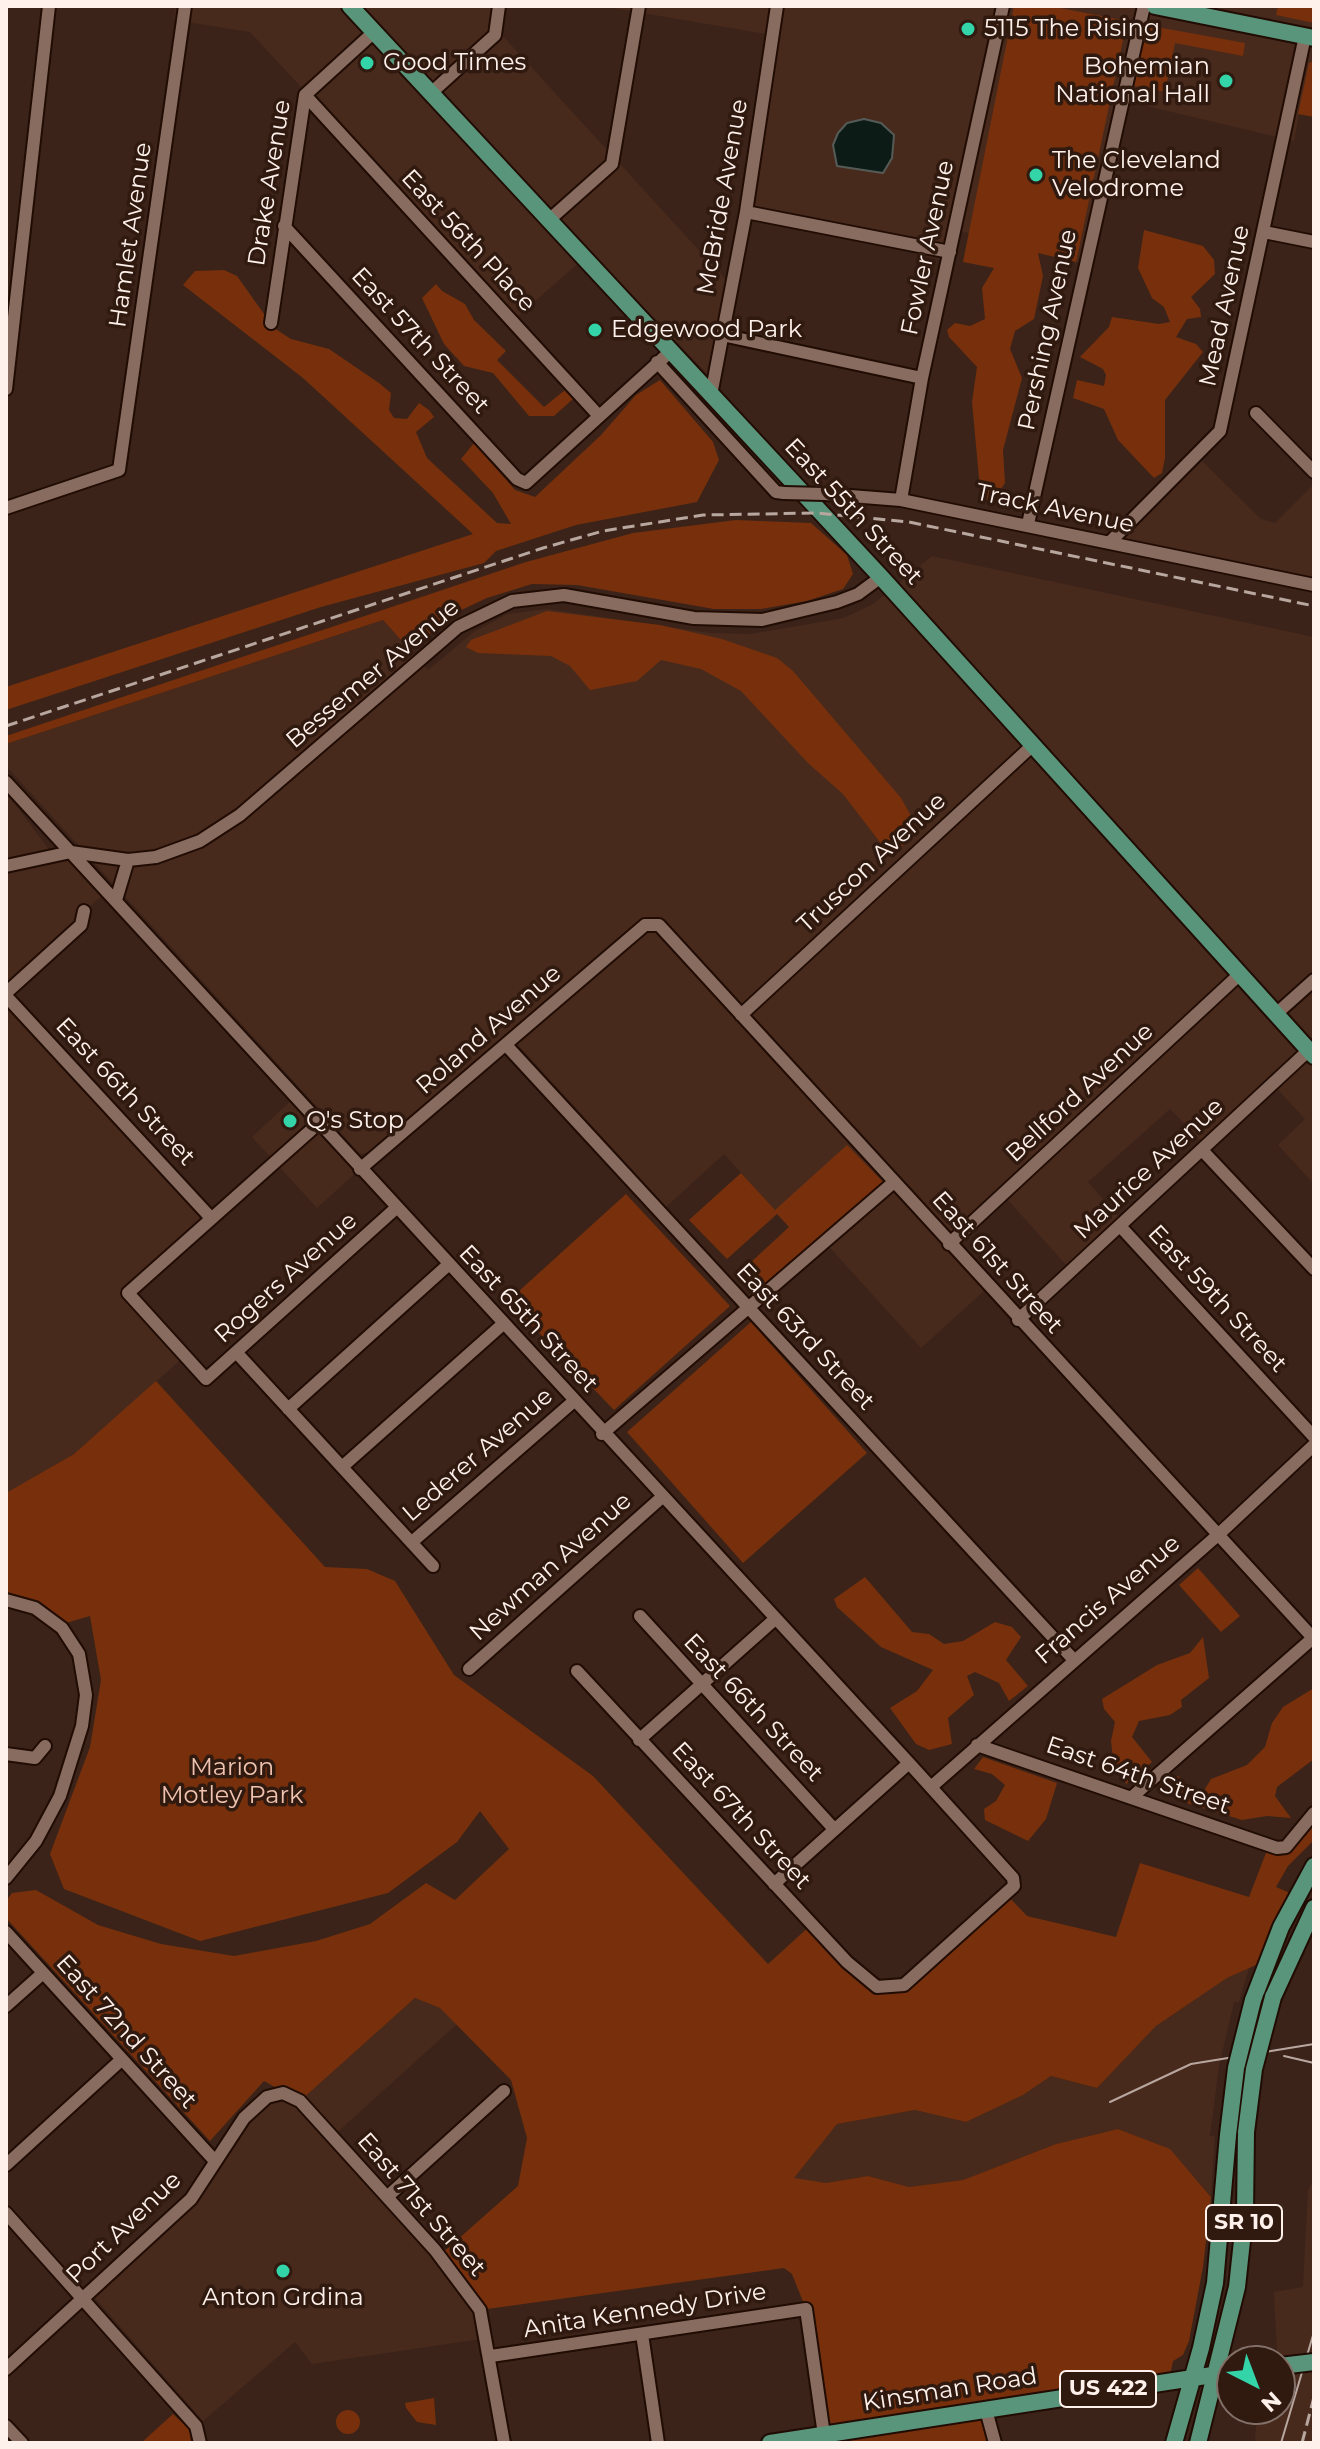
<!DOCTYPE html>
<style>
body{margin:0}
#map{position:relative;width:1320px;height:2449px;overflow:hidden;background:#3b2319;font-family:Montserrat,sans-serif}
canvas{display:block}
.frame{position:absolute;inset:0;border:8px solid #fef1eb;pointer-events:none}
.north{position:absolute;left:1216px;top:2345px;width:80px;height:80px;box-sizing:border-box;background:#301a10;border:2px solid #827068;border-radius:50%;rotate:138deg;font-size:22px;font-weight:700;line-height:32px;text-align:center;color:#fef1eb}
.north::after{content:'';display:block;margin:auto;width:28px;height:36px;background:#33d4a8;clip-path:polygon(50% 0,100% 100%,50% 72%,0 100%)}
</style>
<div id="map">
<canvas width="1320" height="2449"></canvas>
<div class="frame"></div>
<div class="north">N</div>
</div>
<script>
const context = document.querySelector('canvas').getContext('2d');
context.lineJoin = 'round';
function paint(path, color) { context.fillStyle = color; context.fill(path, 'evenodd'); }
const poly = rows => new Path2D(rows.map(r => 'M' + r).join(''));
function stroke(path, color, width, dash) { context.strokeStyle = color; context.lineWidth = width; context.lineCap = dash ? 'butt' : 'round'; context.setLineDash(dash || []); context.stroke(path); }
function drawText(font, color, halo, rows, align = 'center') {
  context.font = font + ' Montserrat,sans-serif'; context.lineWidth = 7; context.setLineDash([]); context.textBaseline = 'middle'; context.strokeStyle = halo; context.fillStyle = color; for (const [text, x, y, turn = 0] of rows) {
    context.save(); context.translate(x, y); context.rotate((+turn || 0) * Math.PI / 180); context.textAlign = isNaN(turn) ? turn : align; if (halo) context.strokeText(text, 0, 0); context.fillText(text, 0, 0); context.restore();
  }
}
paint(poly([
 [176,6,505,6,501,34,728,282,710,377,591,252,516,318,250,32,174,20],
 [601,6,1314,6,1314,117,1299,114,1294,141,1130,102,1091,266,961,231,956,255,740,206,766,34],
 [1202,461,1261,519,1275,523,1314,484,1314,585,1109,543,1124,535],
 [932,556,1314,637,1314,1184,1278,1145,1305,1119,1268,1079,1201,1141,1170,1109,1088,1182,1119,1217,1067,1266,999,1190,941,1242,984,1291,921,1348,821,1238,809,1248,724,1154,666,1207,509,1035,373,1152,360,1154,6,766,6,744,383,620,428,670,475,631,508,614,547,609,710,633,751,634,844,618,873,604],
 [6,792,53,855,71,852,108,891,84,911,83,919,6,993],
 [6,996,211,1218,128,1293,185,1356,74,1454,6,1493],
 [295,1097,360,1169,317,1208,252,1137],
 [1249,1968,1239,2002,1234,2002,1219,2066,1210,2136,1215,2136,1211,2196,1170,2150,1118,2129,1056,2144,963,2180,909,2187,868,2176,826,2183,793,2179,837,2124,915,2110,966,2122,1023,2095,1051,2076,1097,2088,1156,2026,1227,1978],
 [415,1998,440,2008,457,2024,332,2137,300,2101],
 [284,2099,294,2104,424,2246,476,2313,481,2339,312,2364,295,2342,203,2421,95,2298,199,2198,247,2123,271,2102],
 [1314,2179,1314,2443,1255,2443,1257,2409,1280,2409,1274,2292,1303,2287,1308,2190]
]), '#482a1d');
paint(poly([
 [1014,6,1050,6,1127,21,1076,262,1038,253,1043,276,1034,319,1015,331,1010,349,1022,378,1003,450,1005,483,994,499,981,500,972,402,977,367,949,337,947,330,955,323,970,326,985,319,982,288,994,268,963,262],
 [1278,6,1314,6,1314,23,1276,15],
 [1146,25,1245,43,1243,56,1175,43,1165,92,1134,86],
 [1314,61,1314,117,1298,114,1309,63],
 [1144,230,1203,246,1214,260,1215,274,1191,297,1200,309,1201,317,1187,319,1176,337,1196,344,1203,352,1165,400,1165,458,1162,473,1154,478,1118,440,1104,409,1073,398,1077,380,1104,386,1106,375,1103,369,1080,357,1109,327,1112,317,1159,324,1170,322,1164,307,1152,298,1138,268],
 [224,270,237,276,274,328,291,339,329,349,379,383,391,393,389,410,394,418,407,419,419,403,429,410,434,417,416,432,427,458,497,523,511,524,493,493,461,459,474,443,515,490,535,497,601,435,636,395,660,380,713,442,719,460,697,502,576,525,496,551,484,563,321,607,6,710,6,687,473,534,303,378,183,285,195,271],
 [436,284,442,291,465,304,474,320,506,351,497,360,544,407,565,390,573,399,554,416,529,416,493,373,464,366,444,344,422,298],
 [736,520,811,523,847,555,853,574,843,589,807,601,761,609,714,609,577,585,532,584,487,598,457,612,410,650,383,620,6,744,6,736,526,562,633,533],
 [547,611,660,625,722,639,777,658,793,671,901,798,911,816,913,832,907,842,901,847,886,850,843,794,808,763,741,691,701,669,661,660,637,681,590,690,570,666,551,656,478,653,466,647,471,640],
 [847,1145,883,1182,755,1295,737,1275,789,1227,777,1214,727,1259,689,1220,741,1173,775,1210],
 [626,1194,730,1306,614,1410,508,1301],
 [751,1322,867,1453,743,1563,627,1432],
 [156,1381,325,1567,367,1569,395,1581,454,1675,593,1776,768,1964,812,1924,847,1962,890,1989,1008,1896,1027,1916,1116,1937,1140,1863,1249,1897,1269,1845,1280,1848,1314,1813,1314,1840,1288,1866,1276,1887,1297,1896,1267,1960,1227,1978,1156,2026,1097,2088,1051,2076,1023,2095,966,2122,915,2110,837,2124,794,2178,826,2183,868,2176,909,2187,963,2180,1056,2144,1118,2129,1170,2149,1211,2197,1203,2267,1189,2341,1183,2355,1173,2361,1169,2380,986,2410,995,2443,770,2443,823,2435,806,2309,792,2274,784,2268,480,2310,439,2256,518,2186,527,2138,511,2080,440,2008,415,1998,300,2101,264,2081,210,2141,6,1918,6,1901,12,1893,36,1890,98,1925,161,1944,234,1956,316,1941,370,1924,426,1883,455,1900,509,1849,480,1811,457,1842,388,1893,200,1941,64,1889,50,1854,90,1747,101,1680,90,1616,59,1625,6,1600,6,1493,74,1454],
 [1198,1568,1240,1616,1221,1632,1179,1585],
 [865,1577,912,1632,929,1634,944,1644,963,1641,995,1622,1012,1627,1021,1637,1006,1660,1028,1686,1009,1701,999,1683,975,1672,967,1676,974,1695,948,1718,952,1744,929,1750,916,1744,890,1708,917,1691,933,1670,881,1647,837,1607,834,1599],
 [1203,1637,1209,1678,1181,1700,1182,1707,1170,1715,1139,1721,1132,1737,1152,1762,1126,1784,1113,1759,1111,1741,1115,1722,1104,1709,1102,1699,1157,1665,1190,1653],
 [1314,1688,1314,1759,1277,1787,1275,1796,1291,1818,1267,1816,1242,1820,1180,1801,1167,1787,1164,1779,1178,1776,1199,1799,1211,1779,1247,1765,1265,1747,1272,1723,1283,1707],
 [983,1757,1057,1783,1046,1819,1028,1841,985,1820,984,1809,996,1801,1005,1785,992,1774,974,1769],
 [434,2398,436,2425,417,2422,406,2408,405,2403],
 '336 2422a12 12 0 1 1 24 0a12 12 0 1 1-24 0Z',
 [173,2414,190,2430,191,2443,141,2443]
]), '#77300b');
const water = poly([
 [864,119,881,123,894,135,892,158,883,173,837,166,833,145,838,133,847,123,864,119]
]);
paint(water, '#0c1b16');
stroke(water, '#555b56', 2);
const minor = poly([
 [431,93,495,35,499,6],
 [305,95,599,416],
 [746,212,950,252],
 [549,220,612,164,639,6],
 [284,226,517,479,526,483,671,351],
 [1264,232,1314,242],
 [271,323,305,95,374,32],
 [722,335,922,378],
 [657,362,776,492,784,493],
 [6,389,49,6],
 [711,395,746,212,777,6],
 [1256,413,1314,472],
 [825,494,901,500,1314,585],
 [901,500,922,378,1003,6],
 [6,508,119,470,185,6],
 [1028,524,1144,6],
 [1109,543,1220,431,1305,36],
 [6,782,909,1763,1013,1878,1014,1886,904,1985,877,1987,847,1962,577,1671],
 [6,866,71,852,128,860,156,857,200,841,240,815,458,627,512,601,564,595,694,618,762,620,837,602,858,594,881,577],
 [116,900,128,860],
 [6,993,81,925,84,911],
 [6,996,211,1218],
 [1276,1014,1314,980],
 [741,1015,1034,744],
 [506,1045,1073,1659],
 [319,1123,128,1293,206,1379,395,1209],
 [1202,1150,1314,1269],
 [360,1169,645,925,659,925,1314,1639],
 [1120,1226,1314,1437],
 [949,1244,1240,974],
 [1018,1320,1309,1050],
 [236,1352,433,1566],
 [288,1409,448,1265],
 [602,1434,894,1182],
 [342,1467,503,1324],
 [412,1542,574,1401],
 [6,1600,35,1608,62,1628,79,1654,86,1695,82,1726,60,1796,36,1841,6,1878],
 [640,1616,834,1829],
 [469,1669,661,1498],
 [639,1740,775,1619],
 [977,1745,1277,1848,1286,1847,1314,1813],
 [6,1754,35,1758,45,1746],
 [931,1787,1219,1534,1314,1445],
 [1132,1797,1313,1638],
 [774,1884,909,1763],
 [6,1932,215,2161],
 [6,2006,43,1973],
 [6,2165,120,2061],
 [387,2197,504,2091],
 [6,2213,196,2426,200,2443],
 [642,2334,658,2443],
 [491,2356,806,2309,824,2435],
 [6,2369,191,2199,244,2118,267,2097,283,2093,300,2101,387,2197,435,2250,480,2310,504,2443],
 [986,2410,995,2443],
 [6,2426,22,2443]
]);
const major = poly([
 [350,6,881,577,1314,1056],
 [1155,6,1314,38],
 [1273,1997,1314,1908],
 [1253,2000,1281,1927,1314,1866],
 [770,2443,1232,2372],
 [1174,2443,1201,2348,1215,2283,1228,2135],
 [1198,2443,1237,2287,1245,2213,1246,2132]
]);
stroke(minor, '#210c04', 16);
stroke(major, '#210c04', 20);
stroke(minor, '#886c60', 12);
stroke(major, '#59957b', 16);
stroke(poly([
 [1284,2056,1314,2063],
 [1110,2102,1191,2064,1314,2044],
 [1281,2443,1314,2332]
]), '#b8a79f', 2);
stroke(poly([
 [6,726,543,548,603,531,703,515,816,513,909,522,1314,606],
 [1302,2443,1314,2397]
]), '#b8a79f', 3, [12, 6]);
const minorBridge = poly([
 [784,493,825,494]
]);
const majorBridge = poly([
 [1246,2132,1254,2069,1273,1997],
 [1228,2135,1236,2068,1253,2000],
 [1280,2366,1314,2362]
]);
stroke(minorBridge, '#210c04', 16, []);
stroke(majorBridge, '#210c04', 20, []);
stroke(minorBridge, '#886c60', 12);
stroke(majorBridge, '#59957b', 16);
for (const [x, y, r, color] of [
 [968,29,8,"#33d4a8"],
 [367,63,8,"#33d4a8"],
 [1226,81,8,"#33d4a8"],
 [1036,175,8,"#33d4a8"],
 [595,330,8,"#33d4a8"],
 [290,1121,8,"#33d4a8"],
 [283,2271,8,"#33d4a8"]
]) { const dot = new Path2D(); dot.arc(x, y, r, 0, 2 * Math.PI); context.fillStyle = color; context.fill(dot); stroke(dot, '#301a10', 3); }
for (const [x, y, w] of [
 [1244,2223,76],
 [1108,2389,96]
]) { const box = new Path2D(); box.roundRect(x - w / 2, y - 18, w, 36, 6); context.fillStyle = '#301a10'; context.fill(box); stroke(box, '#fef1eb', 2); }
drawText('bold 22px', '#fef1eb', null, [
 ["SR 10",1244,2223],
 ["US 422",1108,2389]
]);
drawText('24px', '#fef1eb', '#301a10', [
 ["5115 The Rising",984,29],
 ["Good Times",383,63],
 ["Bohemian",1210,67,"right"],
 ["National Hall",1210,95,"right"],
 ["The Cleveland",1052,161],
 ["Velodrome",1052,189],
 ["Edgewood Park",611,330],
 ["Q's Stop",306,1121],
 ["Anton Grdina",283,2298,"center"]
], 'left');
drawText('24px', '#fef1eb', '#301a10', [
 ["Drake Avenue",270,183,-81],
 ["McBride Avenue",723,197,-80],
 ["Hamlet Avenue",131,235,-82],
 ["East 56th Place",468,241,47],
 ["Fowler Avenue",928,248,-78],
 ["Mead Avenue",1225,306,-78],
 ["Pershing Avenue",1048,330,-78],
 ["East 57th Street",420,341,47],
 ["Track Avenue",1055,509,12],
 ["East 55th Street",853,512,47],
 ["Bessemer Avenue",373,674,-40],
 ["Truscon Avenue",872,863,-43],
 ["Roland Avenue",489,1030,-41],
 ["East 66th Street",125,1092,47],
 ["Bellford Avenue",1080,1093,-43],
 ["Maurice Avenue",1149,1169,-43],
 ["East 61st Street",997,1263,48],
 ["Rogers Avenue",286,1278,-42],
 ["East 59th Street",1217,1299,47],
 ["East 65th Street",528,1319,47],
 ["East 63rd Street",805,1337,47],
 ["Lederer Avenue",478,1455,-41],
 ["Newman Avenue",551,1567,-42],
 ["Francis Avenue",1108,1600,-41],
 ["East 66th Street",753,1708,47],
 ["East 64th Street",1138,1776,19],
 ["East 67th Street",741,1816,47],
 ["East 72nd Street",126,2032,48],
 ["East 71st Street",421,2205,49],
 ["Port Avenue",124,2228,-44],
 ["Anita Kennedy Drive",645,2311,-9],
 ["Kinsman Road",950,2390,-9]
]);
drawText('24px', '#f0c3b0', '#301a10', [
 ["Marion",232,1768],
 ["Motley Park",232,1796]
]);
</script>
